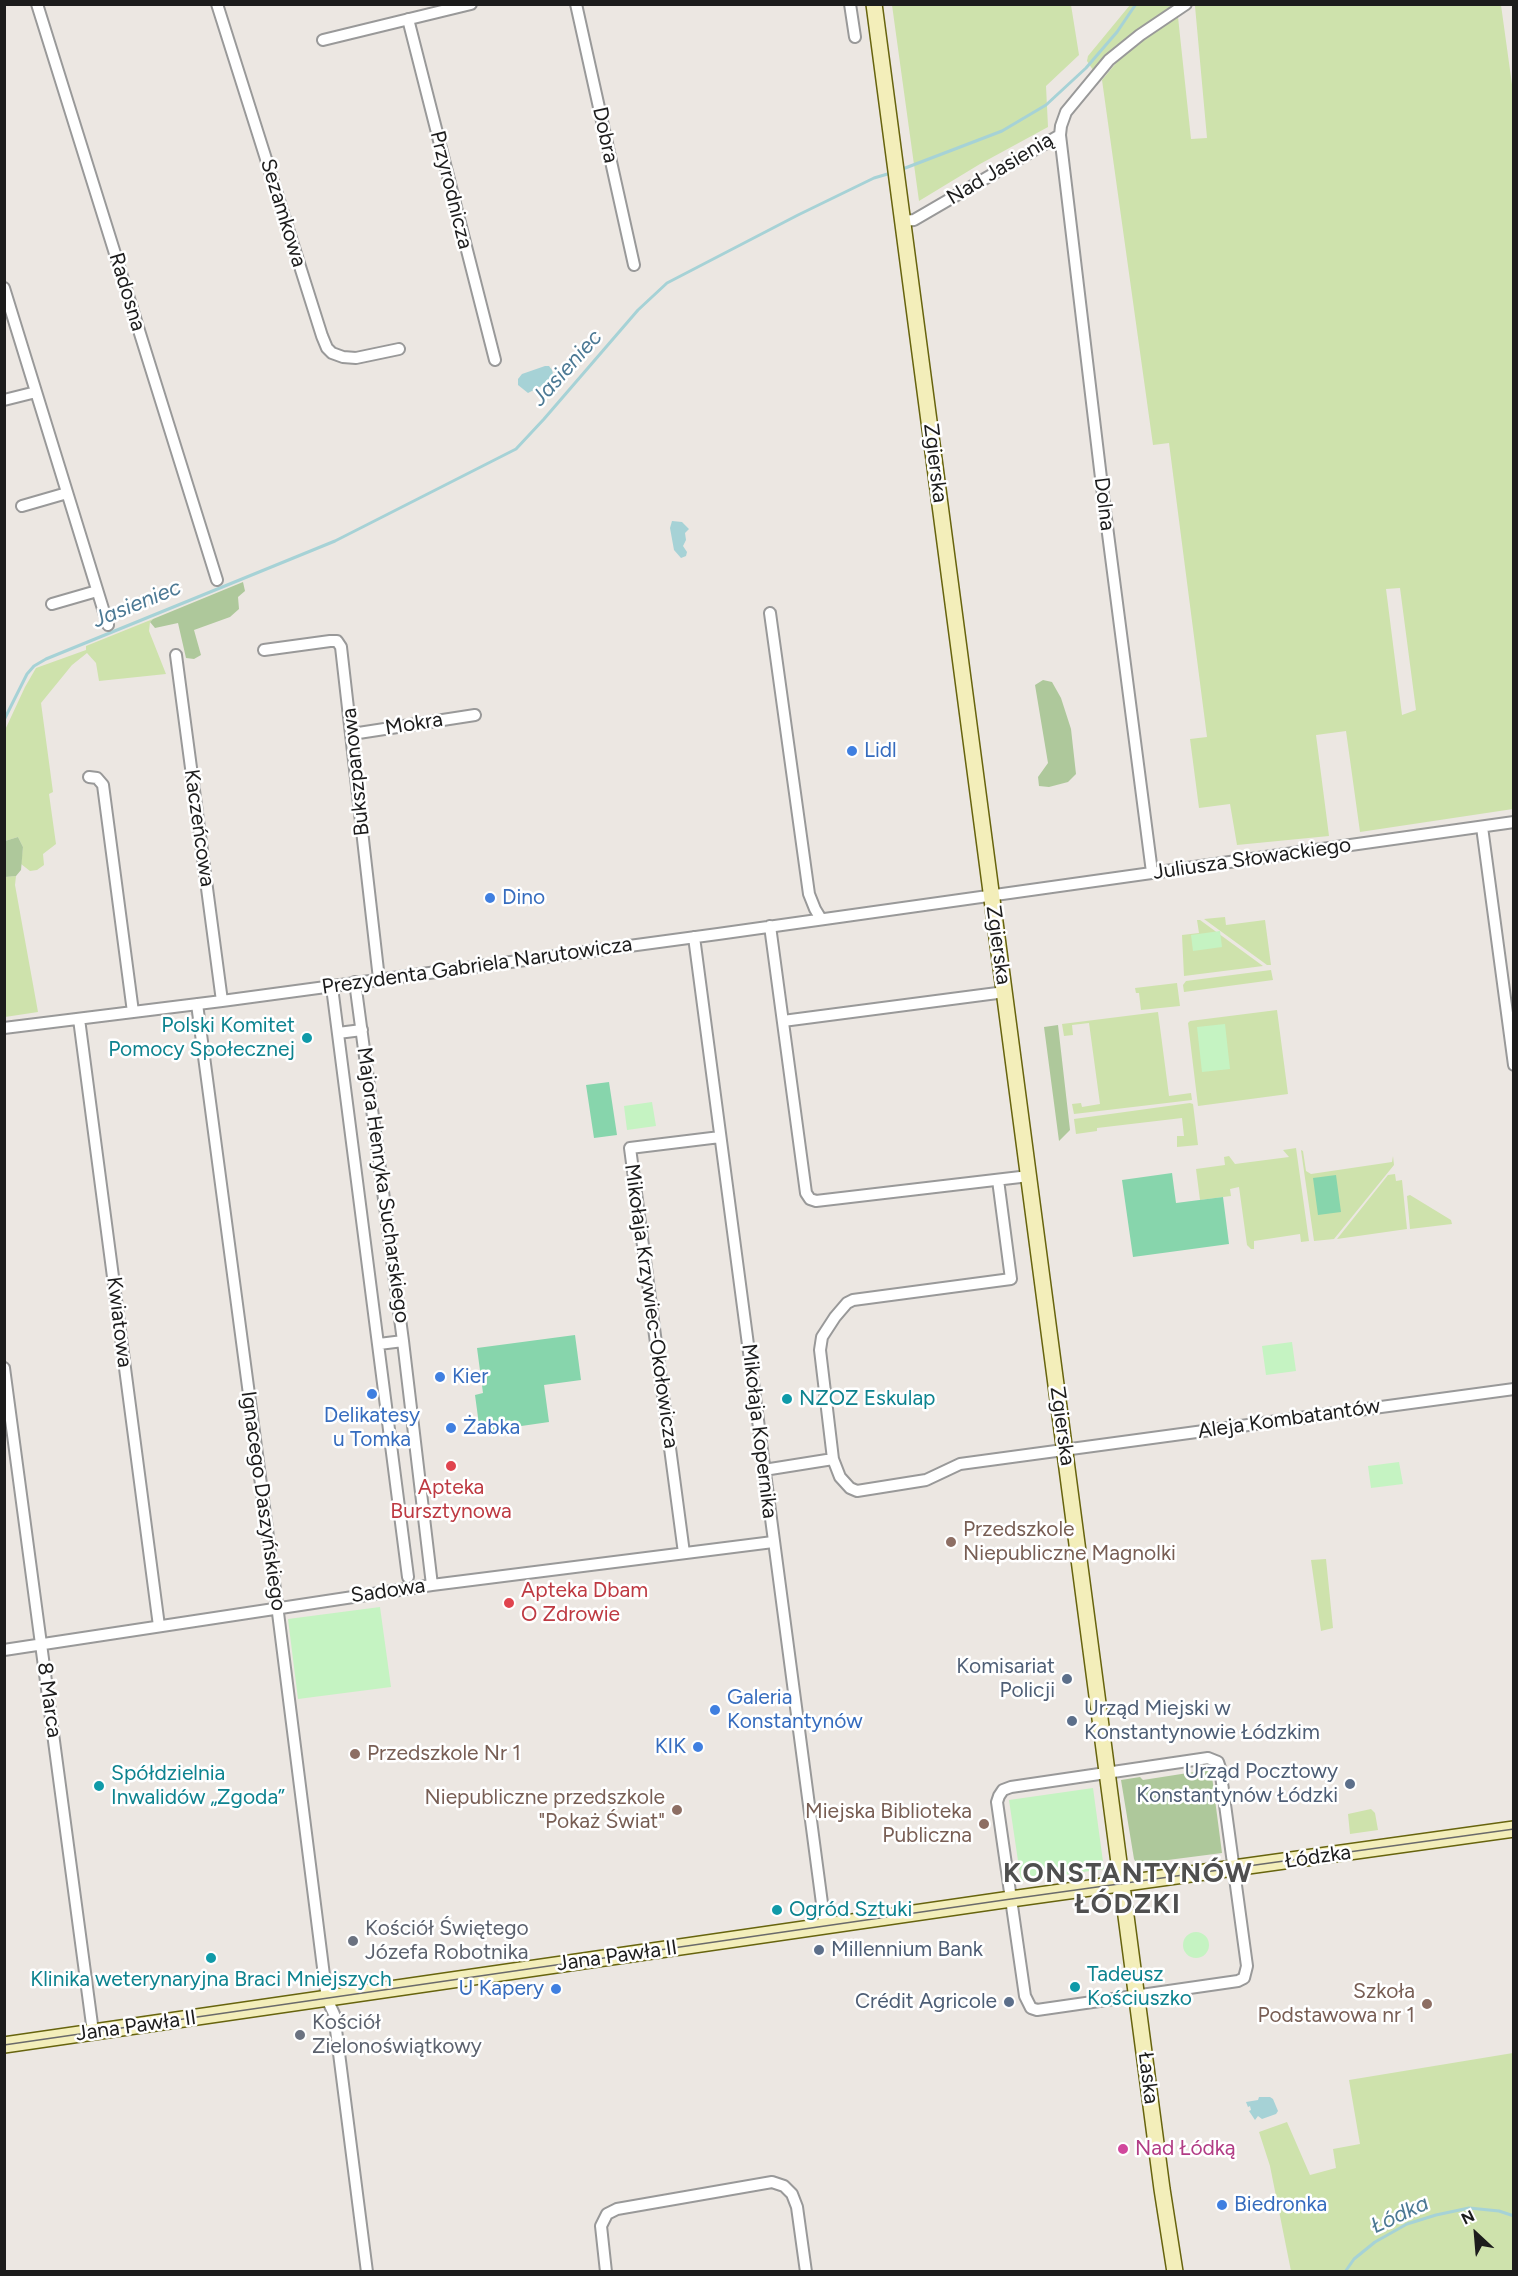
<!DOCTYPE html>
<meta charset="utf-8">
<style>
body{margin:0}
#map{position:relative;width:1518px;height:2276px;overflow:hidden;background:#ece7e2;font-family:Figtree,sans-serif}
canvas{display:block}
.frame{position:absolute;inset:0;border:6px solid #1c1c1c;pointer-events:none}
.north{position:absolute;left:1446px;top:2204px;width:60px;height:60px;-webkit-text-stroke:4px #fff;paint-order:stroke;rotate:334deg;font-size:16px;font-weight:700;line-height:24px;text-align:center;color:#1c1c1c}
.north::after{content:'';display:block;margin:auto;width:21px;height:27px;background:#1c1c1c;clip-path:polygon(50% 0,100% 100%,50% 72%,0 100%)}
</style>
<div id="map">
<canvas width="1518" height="2276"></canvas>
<div class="frame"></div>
<div class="north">N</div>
</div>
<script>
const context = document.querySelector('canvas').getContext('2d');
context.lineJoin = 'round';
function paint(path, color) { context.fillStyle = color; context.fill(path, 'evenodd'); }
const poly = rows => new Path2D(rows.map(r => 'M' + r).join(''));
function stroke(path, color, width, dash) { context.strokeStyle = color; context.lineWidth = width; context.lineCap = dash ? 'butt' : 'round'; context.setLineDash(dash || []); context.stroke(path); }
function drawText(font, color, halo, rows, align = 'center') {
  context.font = font + ' Figtree,sans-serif'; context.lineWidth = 5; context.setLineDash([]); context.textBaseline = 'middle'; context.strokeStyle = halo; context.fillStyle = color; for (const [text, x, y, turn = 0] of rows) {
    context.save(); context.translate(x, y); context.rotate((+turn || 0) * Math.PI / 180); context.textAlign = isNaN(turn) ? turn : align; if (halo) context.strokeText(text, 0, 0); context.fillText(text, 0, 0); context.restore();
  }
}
paint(poly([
 [892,5,1071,5,1079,55,1046,86,1048,127,980,164,919,201],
 [1130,5,1178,5,1118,45,1093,70,1087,61,1088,56],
 [1198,5,1501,5,1514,99,1513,809,1360,832,1346,731,1316,735,1329,836,1237,845,1230,804,1199,808,1190,739,1207,737,1169,443,1153,445,1102,80,1126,51,1178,17,1191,139,1207,138,1195,6],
 [1400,588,1416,710,1402,715,1386,589],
 [153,619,150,622,149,631,166,674,99,681,96,663,87,653,72,665,41,703,53,792,49,794,56,844,43,854,44,865,37,870,30,871,21,864,23,847,18,837,5,841,5,730,25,687,36,668,86,650,86,646],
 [16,876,15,885,38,1012,5,1017,5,877],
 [1225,917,1226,925,1265,920,1271,965,1267,965,1204,919],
 [1197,920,1200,920,1263,966,1184,976,1182,935,1199,933],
 [1271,970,1273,980,1184,992,1183,985,1186,981],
 [1177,983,1180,1006,1141,1010,1139,993,1136,993,1135,988],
 [1277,1010,1288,1094,1198,1106,1188,1023,1190,1021],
 [1158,1012,1169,1096,1191,1093,1192,1100,1074,1114,1072,1104,1081,1103,1082,1107,1100,1104,1089,1023,1072,1025,1073,1035,1064,1036,1062,1024],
 [1190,1103,1193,1104,1198,1145,1177,1147,1177,1136,1184,1136,1182,1118,1097,1128,1097,1131,1076,1134,1074,1119],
 [1296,1148,1309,1241,1301,1242,1300,1234,1254,1241,1254,1249,1251,1249,1247,1245,1239,1187,1230,1189,1231,1196,1200,1200,1196,1169,1225,1165,1224,1157,1229,1156,1235,1164,1289,1157,1283,1150],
 [1301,1150,1303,1151,1306,1171,1311,1174,1392,1162,1393,1156,1394,1165,1334,1239,1314,1241],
 [1395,1174,1396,1181,1402,1180,1407,1229,1337,1239,1388,1175],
 [1410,1195,1451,1220,1452,1224,1410,1229,1407,1196],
 [1326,1559,1333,1628,1321,1631,1311,1560],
 [1371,1809,1375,1813,1378,1830,1350,1834,1348,1814],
 [1513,2053,1513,2271,1291,2271,1270,2166,1259,2132,1287,2122,1310,2175,1336,2168,1333,2149,1360,2144,1349,2080]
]), '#cee2ac');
paint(poly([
 [243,582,245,591,238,597,239,609,230,617,194,630,201,655,194,659,186,658,178,623,155,628,150,622,153,619],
 [1043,680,1052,682,1061,698,1071,729,1076,774,1068,782,1049,787,1039,786,1038,777,1048,763,1035,685],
 [18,837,23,847,21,870,16,876,5,877,5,841],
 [1058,1025,1070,1130,1059,1141,1044,1027],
 [1204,1767,1208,1767,1211,1769,1222,1853,1137,1864,1134,1859,1121,1780,1140,1777,1143,1780,1207,1770]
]), '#aec89b');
paint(poly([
 [1220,931,1222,947,1193,951,1191,935],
 [1225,1024,1230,1069,1202,1072,1197,1027],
 [652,1102,656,1126,627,1130,624,1106],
 [1292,1342,1296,1371,1266,1375,1262,1346],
 [1399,1462,1403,1484,1371,1488,1368,1466],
 [380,1607,391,1687,298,1699,288,1619],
 [1093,1788,1104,1869,1021,1881,1009,1800],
 '1183 1945a13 13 0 1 1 26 0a13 13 0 1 1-26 0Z'
]), '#c5f3c2');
paint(poly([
 [609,1082,617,1135,594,1138,586,1085],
 [1172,1173,1176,1203,1223,1197,1229,1244,1133,1257,1122,1180],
 [1336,1175,1341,1212,1318,1215,1313,1178],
 [575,1335,581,1380,544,1385,549,1422,480,1432,475,1395,483,1393,477,1348]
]), '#87d5ac');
paint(poly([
 [545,366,549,366,552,370,554,377,551,381,528,393,518,385,518,379,522,374],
 [672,521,682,522,689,529,685,533,686,540,683,546,687,552,686,556,681,558,674,550,670,528],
 [1259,2097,1270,2097,1273,2099,1278,2111,1276,2114,1262,2119,1258,2116,1255,2120,1249,2111,1251,2110,1250,2106,1248,2107,1246,2102,1258,2100]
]), '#a6d2d6');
stroke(poly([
 [900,170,1002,131,1046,105,1086,68,1117,32,1136,4],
 [4,720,27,674,34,666,46,659,335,541,516,449,544,419,638,310,667,283,798,215,874,178,891,173],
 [1345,2272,1354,2259,1375,2242,1407,2224,1436,2215,1469,2208,1499,2211,1514,2216]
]), '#a6d2d6', 3);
const street = poly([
 [37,4,217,580],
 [217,4,322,336,327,348,332,353,343,357,356,358,399,349],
 [576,4,634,265],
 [850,4,855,37],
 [408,19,495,360],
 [323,40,471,4],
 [1060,135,1104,503,1152,872],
 [903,221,914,220,1060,135,1061,126,1066,112,1109,60,1140,35,1186,4],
 [4,288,108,625],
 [4,400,36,392],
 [22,506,67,493],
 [52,604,97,591],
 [770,613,809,894,815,909,821,919],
 [264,650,330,641,337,641,341,647,379,979],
 [176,655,222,1001],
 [352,734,475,715],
 [89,777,97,778,103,785,133,1012],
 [1482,827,1514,1065],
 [770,926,806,1193,810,1199,816,1201,1029,1176],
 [694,937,825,1926],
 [355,982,403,1341,432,1585],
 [333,995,408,1577],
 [197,1004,276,1597,327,1999,334,2014,367,2272],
 [79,1019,159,1626],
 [783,1021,1005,992],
 [4,1028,222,1001,718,934,1514,822],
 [338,1033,362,1030],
 [379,1344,403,1341],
 [4,1368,93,2032],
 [833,1459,820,1350,822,1337,835,1317,847,1303,853,1300,1011,1279,998,1180],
 [764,1470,833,1459,840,1477,850,1488,857,1491,926,1480,960,1464,1514,1389],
 [684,1553,630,1148,720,1137],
 [4,1650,432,1585,773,1542],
 [1208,1758,1218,1762,1220,1768,1247,1966,1244,1978,1238,1981,1037,2010,1031,2008,1025,1996,997,1802,999,1796,1003,1790,1011,1787,1208,1758],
 [606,2272,601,2226,607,2214,617,2209,772,2182,784,2186,792,2194,797,2207,806,2272]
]);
const secondary = poly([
 [874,4,1162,2189,1175,2272],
 [4,2045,1011,1899,1514,1829]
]);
stroke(street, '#999', 14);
stroke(secondary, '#67640e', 18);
stroke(street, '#fff', 10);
stroke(secondary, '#f3eeba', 15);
stroke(poly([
 [4,2045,1011,1899,1514,1829]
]), '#6a6a6a', 1.5);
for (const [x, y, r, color] of [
 [852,751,6,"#3f7fe0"],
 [490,898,6,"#3f7fe0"],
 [307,1038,6,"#0f9aa8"],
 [440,1377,6,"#3f7fe0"],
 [372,1394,6,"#3f7fe0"],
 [787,1399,6,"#0f9aa8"],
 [451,1428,6,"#3f7fe0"],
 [451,1466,6,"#e0444e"],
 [951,1542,6,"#8d6e63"],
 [509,1603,6,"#e0444e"],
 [1067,1679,6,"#5c6f8a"],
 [715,1710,6,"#3f7fe0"],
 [1072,1721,6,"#5c6f8a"],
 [698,1747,6,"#3f7fe0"],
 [355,1754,6,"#8d6e63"],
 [1350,1784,6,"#5c6f8a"],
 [99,1786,6,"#0f9aa8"],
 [677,1810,6,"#8d6e63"],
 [984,1824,6,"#8d6e63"],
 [777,1910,6,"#0f9aa8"],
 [353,1941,6,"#6b7280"],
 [819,1950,6,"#5c6f8a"],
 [211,1958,6,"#0f9aa8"],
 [1075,1987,6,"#0f9aa8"],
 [556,1989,6,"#3f7fe0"],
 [1009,2002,6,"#5c6f8a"],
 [1427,2004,6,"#8d6e63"],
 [300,2035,6,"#6b7280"],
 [1123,2149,6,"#d1479c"],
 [1222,2205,6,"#3f7fe0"]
]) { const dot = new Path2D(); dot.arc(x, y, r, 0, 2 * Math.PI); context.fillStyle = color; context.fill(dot); stroke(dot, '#fff', 2); }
drawText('21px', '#1c1c1c', '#fff', [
 ["Dobra",605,135,78],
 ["Nad Jasienią",1000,169,-31],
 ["Przyrodnicza",451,190,76],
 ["Sezamkowa",283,213,73],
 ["Radosna",127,292,73],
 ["Zgierska",935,463,83],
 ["Dolna",1104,504,83],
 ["Mokra",414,724,-9],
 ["Bukszpanowa",356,772,-96],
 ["Kaczeńcowa",199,828,82],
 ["Juliusza Słowackiego",1252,859,-8],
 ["Zgierska",998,945,82],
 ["Prezydenta Gabriela Narutowicza",477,966,-8],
 ["Majora Henryka Sucharskiego",383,1185,82],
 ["Mikołaja Krzywiec-Okołowicza",651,1306,82],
 ["Kwiatowa",119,1322,83],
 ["Aleja Kombatantów",1289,1419,-8],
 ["Zgierska",1062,1426,82],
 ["Mikołaja Kopernika",759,1431,83],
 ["Ignacego Daszyńskiego",263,1501,82],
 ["Sadowa",388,1591,-8],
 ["8 Marca",49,1700,82],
 ["Łódzka",1318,1857,-8],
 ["Jana Pawła II",617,1956,-8],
 ["Jana Pawła II",136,2026,-8],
 ["Łaska",1148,2078,83]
]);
drawText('21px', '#366cbe', '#fff', [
 ["Lidl",864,751],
 ["Dino",502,898],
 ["Kier",452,1377],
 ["Delikatesy",372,1416,"center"],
 ["u Tomka",372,1440,"center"],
 ["Żabka",463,1428],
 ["Galeria",727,1698],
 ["Konstantynów",727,1722],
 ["KIK",686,1747,"right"],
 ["U Kapery",544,1989,"right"],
 ["Biedronka",1234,2205]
], 'left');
drawText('21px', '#0d838f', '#fff', [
 ["Polski Komitet",295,1026,"right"],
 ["Pomocy Społecznej",295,1050,"right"],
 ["NZOZ Eskulap",799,1399],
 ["Spółdzielnia",111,1774],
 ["Inwalidów „Zgoda”",111,1798],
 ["Ogród Sztuki",789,1910],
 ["Tadeusz",1087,1975],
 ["Kościuszko",1087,1999],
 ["Klinika weterynaryjna Braci Mniejszych",211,1980,"center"]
], 'left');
drawText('21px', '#be3a42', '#fff', [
 ["Apteka",451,1488],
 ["Bursztynowa",451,1512],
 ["Apteka Dbam",521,1591,"left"],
 ["O Zdrowie",521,1615,"left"]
]);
drawText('21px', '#785e54', '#fff', [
 ["Przedszkole",963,1530,"left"],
 ["Niepubliczne Magnolki",963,1554,"left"],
 ["Przedszkole Nr 1",367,1754,"left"],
 ["Niepubliczne przedszkole",665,1798],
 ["\"Pokaż Świat\"",665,1822],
 ["Miejska Biblioteka",972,1812],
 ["Publiczna",972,1836],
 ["Szkoła",1415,1992],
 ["Podstawowa nr 1",1415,2016]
], 'right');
drawText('21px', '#4e5e75', '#fff', [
 ["Komisariat",1055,1667],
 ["Policji",1055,1691],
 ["Urząd Miejski w",1084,1709,"left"],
 ["Konstantynowie Łódzkim",1084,1733,"left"],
 ["Urząd Pocztowy",1338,1772],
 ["Konstantynów Łódzki",1338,1796],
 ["Millennium Bank",831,1950,"left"],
 ["Crédit Agricole",997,2002]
], 'right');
drawText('21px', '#5b616d', '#fff', [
 ["Kościół Świętego",365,1929],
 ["Józefa Robotnika",365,1953],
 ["Kościół",312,2023],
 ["Zielonoświątkowy",312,2047]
], 'left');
drawText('21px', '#b23c85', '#fff', [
 ["Nad Łódką",1135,2149]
], 'left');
drawText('italic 22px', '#4c7994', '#fff', [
 ["Jasieniec",567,368,-48],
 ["Jasieniec",137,604,-22],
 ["Łódka",1400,2215,-25]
]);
context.letterSpacing = '1.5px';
drawText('bold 27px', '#4f4f4f', '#fff', [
 ["KONSTANTYNÓW",1128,1874],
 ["ŁÓDZKI",1128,1905]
]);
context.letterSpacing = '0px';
</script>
